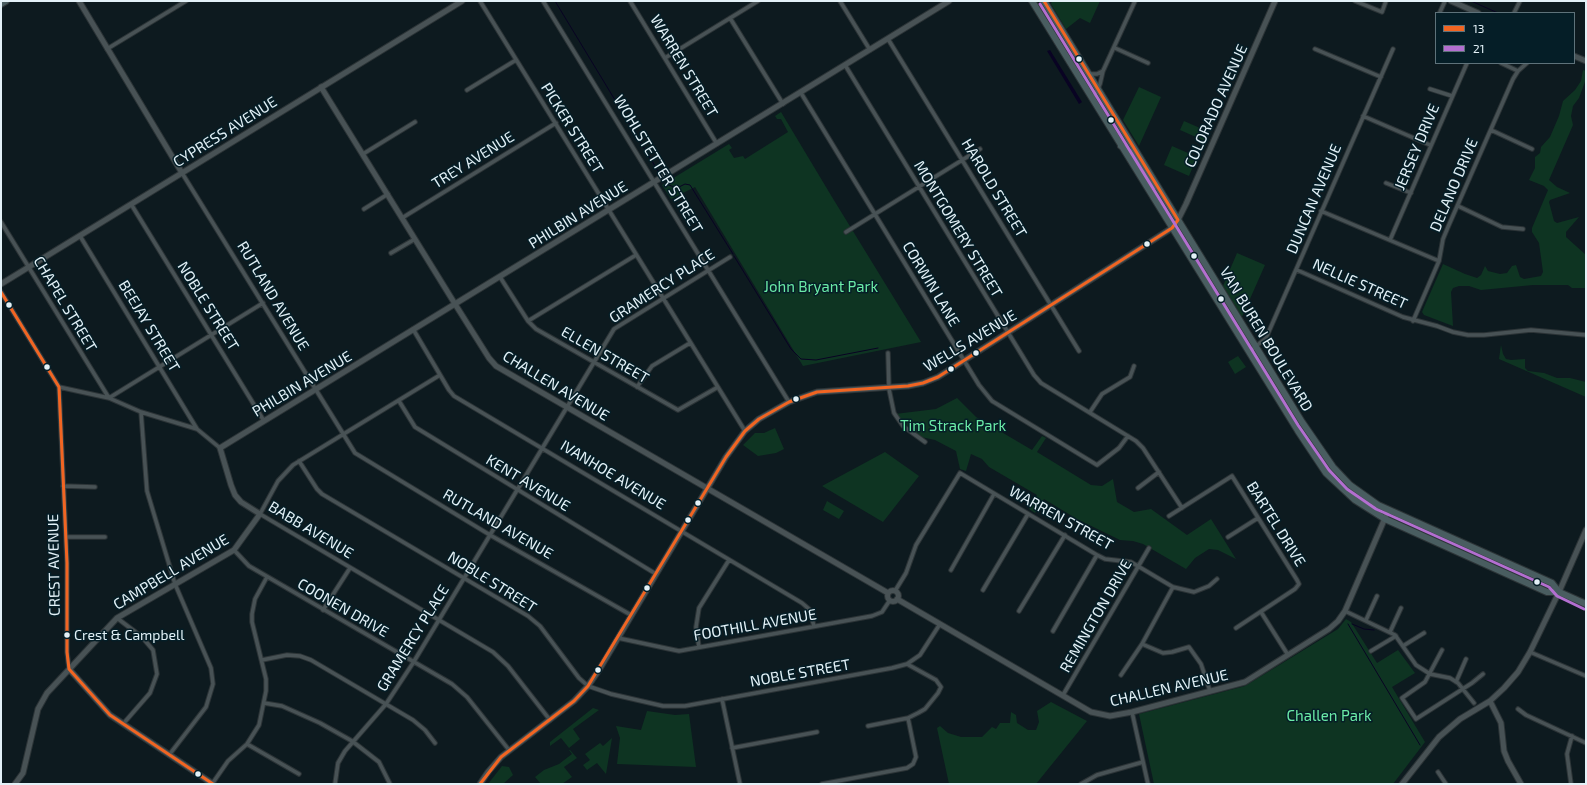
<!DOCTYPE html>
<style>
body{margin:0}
#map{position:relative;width:1587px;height:785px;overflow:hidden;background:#0d1a1f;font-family:"Exo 2",sans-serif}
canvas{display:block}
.frame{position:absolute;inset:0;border:2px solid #e3f1f7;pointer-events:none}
.legend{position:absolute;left:1435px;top:12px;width:140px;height:52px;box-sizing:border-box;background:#051e27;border:1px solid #5e727a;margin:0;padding:5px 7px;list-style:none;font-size:12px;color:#e3f1f7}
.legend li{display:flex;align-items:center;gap:8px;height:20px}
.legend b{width:20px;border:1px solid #5e727a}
</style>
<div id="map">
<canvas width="1587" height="785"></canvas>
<div class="frame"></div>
<ul class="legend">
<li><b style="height:5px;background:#f26522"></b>13</li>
<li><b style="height:5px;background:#b36fd0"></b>21</li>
</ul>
</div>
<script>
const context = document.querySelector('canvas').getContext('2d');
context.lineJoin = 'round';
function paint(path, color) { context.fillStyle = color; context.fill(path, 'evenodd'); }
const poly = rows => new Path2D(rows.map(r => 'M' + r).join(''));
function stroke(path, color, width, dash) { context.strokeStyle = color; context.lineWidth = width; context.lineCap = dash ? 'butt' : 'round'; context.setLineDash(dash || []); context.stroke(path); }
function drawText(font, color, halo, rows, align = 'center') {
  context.font = font + ' "Exo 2",sans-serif'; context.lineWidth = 3; context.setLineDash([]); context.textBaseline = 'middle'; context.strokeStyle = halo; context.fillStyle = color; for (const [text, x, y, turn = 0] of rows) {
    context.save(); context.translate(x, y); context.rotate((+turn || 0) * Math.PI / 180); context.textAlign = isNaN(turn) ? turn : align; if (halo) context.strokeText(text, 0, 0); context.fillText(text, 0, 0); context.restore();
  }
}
paint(poly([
 [1052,1,1100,1,1090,23,1080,18,1066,29,1051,4],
 [1583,70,1586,71,1586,79,1579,98,1573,106,1571,116,1573,125,1549,180,1557,187,1570,193,1550,200,1549,202,1554,221,1557,223,1579,217,1566,232,1566,237,1586,255,1586,288,1572,288,1568,285,1533,285,1481,290,1469,286,1459,286,1453,288,1451,292,1453,326,1424,315,1422,312,1443,264,1465,274,1477,278,1481,275,1485,266,1488,271,1500,274,1507,273,1512,266,1516,265,1520,277,1524,279,1541,276,1543,272,1539,243,1532,232,1532,228,1548,190,1544,186,1529,180,1535,168,1535,157,1540,153,1541,147,1550,137,1559,116,1563,101,1575,90,1581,81],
 [1139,87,1161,97,1139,146,1123,120],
 [781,112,832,197,921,342,803,366,695,187,671,199,662,185,729,144,732,148,729,150,734,158,743,156,745,159,788,132,781,119,777,119,775,116],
 [1184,121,1209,132,1205,141,1180,130],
 [1172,146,1197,157,1189,176,1164,165],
 [1237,253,1265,265,1242,317,1223,286],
 [1501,345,1503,354,1506,359,1511,360,1525,359,1525,368,1528,371,1544,373,1557,378,1570,378,1586,382,1586,397,1499,359],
 [1238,356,1246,367,1235,374,1228,362],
 [957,398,976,417,1032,450,1042,436,1046,438,1037,452,1091,485,1102,486,1113,479,1117,502,1134,512,1151,509,1187,535,1211,519,1236,559,1218,550,1209,549,1195,558,1186,569,1143,544,1133,541,1120,540,1077,519,1044,499,1035,513,1029,509,1037,495,989,467,982,459,971,454,966,471,960,469,956,451,935,440,921,437,909,430,895,414,936,409],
 [775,428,784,449,776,453,758,456,743,445,755,433,764,433],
 [885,452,919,476,883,522,822,486],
 [827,501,844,511,839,519,823,510],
 [1346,619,1351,622,1377,663,1398,650,1415,673,1392,687,1425,742,1393,784,1154,784,1139,714,1245,686,1338,629],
 [1051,702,1087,721,1036,784,949,784,937,728,940,726,948,733,961,737,982,737,992,727,996,729,1000,723,1010,723,1011,712,1016,715,1017,723,1028,730,1036,730,1039,722,1037,711],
 [593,708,599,710,573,729,580,739,569,748,561,738,550,746,550,742],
 [647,711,675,715,689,714,696,767,617,764,620,738,616,726,641,730],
 [612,738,606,774,597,763,587,770,583,765,590,760,585,754,600,743,603,746],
 [569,750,570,750,577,758,564,767,572,777,562,784,541,784,535,777,544,770,559,764,572,754],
 [502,766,509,767,513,775,503,784,488,784]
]), '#0e3422');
paint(poly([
 [1050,50,1082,102,1079,104,1047,51]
]), '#090323');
stroke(poly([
 [555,1,658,171],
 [1471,1,1498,13],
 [666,184,677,188,685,184,690,185,733,254],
 [734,256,791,349,801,359,816,360,878,348],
 [1348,624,1420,745],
 [1352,624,1364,629,1374,630]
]), '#090323', 1);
const street = poly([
 [480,1,745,431],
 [543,1,789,402],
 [630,1,717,144],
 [840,1,870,50],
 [1355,1,1382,12,1386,1],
 [1440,12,1445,1],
 [1514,13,1520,1],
 [730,18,783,104],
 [888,39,1079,351],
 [1115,48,1148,63],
 [107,49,186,1],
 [1315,49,1381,77],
 [665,58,758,1],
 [1501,63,1518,71],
 [845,65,1034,375,1041,383,1136,441,1143,448,1182,508],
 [1089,74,1097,74,1103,71],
 [1430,89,1452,96],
 [467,90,516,60],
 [801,93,979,385,992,401,1097,465,1119,448,1128,436],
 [1093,99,1100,84,1103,71,1135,1],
 [1363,116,1430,145],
 [1491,130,1532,149],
 [363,154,415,122],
 [182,173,355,453,490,535,631,615],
 [1386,183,1411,193],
 [131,204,264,421],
 [1458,206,1502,227,1523,229],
 [364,209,388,194],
 [1321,211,1439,261],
 [402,218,556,123],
 [1,222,109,398],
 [846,232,980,149],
 [80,236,197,429],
 [1390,240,1467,63],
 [391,253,415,239],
 [1297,270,1403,317,1437,326,1453,332,1468,335,1484,335,1531,330,1586,335],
 [500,277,528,321,536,329,678,410,718,387],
 [1,292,59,387,67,563,67,652,69,669],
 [528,321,636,255],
 [1413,321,1439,261,1443,239,1448,227,1513,79,1518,71,1527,63],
 [413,329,449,390,454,396,802,603,809,609,814,626],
 [1249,352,1266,338,1393,49],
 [888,353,889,389,894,413,903,426,925,442],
 [440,375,293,465,278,481,260,514,493,652,508,666,550,720],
 [59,387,109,398,141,412,197,429,220,448],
 [637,387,652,366,690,343],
 [109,398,263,303],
 [399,401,415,427,656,574],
 [141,412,147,491,175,584,211,668,213,684,206,707,169,755],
 [1090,412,1102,394,1130,377,1134,366],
 [299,461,317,489,322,494,528,616,540,626,579,678,588,686,611,694,663,706,685,706,892,668,907,664,920,655,940,624],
 [63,486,95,487],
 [1138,488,1159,472],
 [1169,516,1232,476,1297,580,1299,584,1295,589,1236,628],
 [66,537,105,537],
 [1228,537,1258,518],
 [234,550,249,566,452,684,467,697,509,750],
 [951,570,994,494],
 [983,590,1028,514],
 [895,591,906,573,916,545,960,473,1097,555,1105,559,1131,562,1173,587,1194,592,1209,586,1217,579],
 [323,610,350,568],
 [1019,611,1065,535],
 [1345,611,1395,635,1416,665,1430,674,1450,678,1458,683,1474,703],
 [1261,612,1288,655],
 [117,618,142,637,153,650,157,674,150,693,123,724],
 [1366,620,1377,596],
 [1053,631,1097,555],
 [1390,632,1401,608],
 [618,638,679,651,872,616,882,612,890,600],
 [1142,644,1163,653,1172,652,1189,647,1201,664,1210,691],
 [1403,646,1424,633],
 [699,647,696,627,699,608,729,560],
 [1442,650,1425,682,1402,698,1416,719,1472,683,1483,674],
 [1371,651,1396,636],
 [1530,652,1586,676],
 [262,660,287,655,300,656,311,660,413,720,425,730,435,743],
 [1121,675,1142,644,1173,587],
 [1456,682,1466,659],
 [1063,695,1149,548],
 [722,699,740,784],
 [264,703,282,706,320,723,352,741,379,762,390,784],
 [1518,709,1526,715,1586,743],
 [1132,712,1148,784],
 [868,726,908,718,918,713,925,709,938,693,941,687,936,680,907,664],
 [247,744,299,774],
 [732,748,817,732],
 [1438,772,1446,784],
 [212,784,228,761,247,744,259,725,266,691,266,679,252,622,252,614,255,599,267,577],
 [335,784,338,763,345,751,386,704,413,663,614,329,730,257],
 [822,784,907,768,913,764,916,757,908,718],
 [1081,784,1097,775,1143,762],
 [1571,784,1567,754,1572,736]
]);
const secondary = poly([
 [79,1,182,173],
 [1451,1,1478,13],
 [1574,56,1586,61],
 [321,87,455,304,489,358,496,366,888,593],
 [1,284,462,1],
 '887.5 596a5.5 5.5 0 1 1 11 0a5.5 5.5 0 1 1-11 0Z',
 [897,599,1091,712,1110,716,1132,712,1245,682,1329,629,1338,621,1345,611,1388,511],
 [69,669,110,715,213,784],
 [1490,701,1501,723,1504,751,1508,761,1521,784],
 [15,784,23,773,38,709,47,693,117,618,234,550,260,514,241,502,235,495,231,485,220,448,949,1],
 [480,784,488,772,501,757,574,701,588,686,599,670,726,457,745,431,759,419,789,402,817,392,908,386,923,383,938,377,1172,228,1178,220,1186,204,1275,1],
 [1402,784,1439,737,1460,719,1490,701,1504,688,1518,672,1530,652,1559,592,1586,530]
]);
const primary = poly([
 [1032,1,1298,431,1326,473,1355,500,1385,519,1547,592,1559,592],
 [1044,1,1302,422,1333,467,1350,485,1378,505,1552,583,1559,592,1586,604],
 [1,4,6,1],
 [1121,146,1130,152,1148,181,1156,186]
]);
stroke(street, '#2c3437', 5.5);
stroke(secondary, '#2c3437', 7);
stroke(primary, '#2c3437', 8);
stroke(street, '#485255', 3.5);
stroke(secondary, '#485255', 5);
stroke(primary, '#495d60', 6);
stroke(poly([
 [1,292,59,387,67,563,67,652,69,669,110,715,213,784],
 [480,784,501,757,574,701,588,686,726,457,745,431,759,419,789,402,817,392,908,386,923,383,938,377,1172,228,1178,220,1044,1]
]), '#f26522', 3);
stroke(poly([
 [1040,4,1298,425,1329,470,1347,489,1376,509,1549,587,1557,596,1584,609]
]), '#b36fd0', 3);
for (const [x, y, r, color] of [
 [1079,59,3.5,"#e3f1f7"],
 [1111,120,3.5,"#e3f1f7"],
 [1147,244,3.5,"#e3f1f7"],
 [1194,256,3.5,"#e3f1f7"],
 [1221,299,3.5,"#e3f1f7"],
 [9,305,3.5,"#e3f1f7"],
 [976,353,3.5,"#e3f1f7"],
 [47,367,3.5,"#e3f1f7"],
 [951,369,3.5,"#e3f1f7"],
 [796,399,3.5,"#e3f1f7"],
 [698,503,3.5,"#e3f1f7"],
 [688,520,3.5,"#e3f1f7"],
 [1537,582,3.5,"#e3f1f7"],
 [647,588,3.5,"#e3f1f7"],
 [67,635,3.5,"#e3f1f7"],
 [598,670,3.5,"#e3f1f7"],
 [198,774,3.5,"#e3f1f7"]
]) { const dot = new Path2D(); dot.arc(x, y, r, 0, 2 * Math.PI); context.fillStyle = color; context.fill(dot); stroke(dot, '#051e27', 1.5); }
drawText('14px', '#e3f1f7', '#051e27', [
 ["Crest & Campbell",74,635]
], 'left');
drawText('15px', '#e3f1f7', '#051e27', [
 ["WARREN STREET",684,66,59],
 ["COLORADO AVENUE",1216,106,-66],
 ["PICKER STREET",572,128,58],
 ["CYPRESS AVENUE",225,132,-32],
 ["JERSEY DRIVE",1417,147,-67],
 ["TREY AVENUE",473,160,-32],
 ["WOHLSTETTER STREET",658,164,59],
 ["DELANO DRIVE",1454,185,-67],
 ["HAROLD STREET",994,188,59],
 ["DUNCAN AVENUE",1314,199,-67],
 ["PHILBIN AVENUE",578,215,-32],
 ["MONTGOMERY STREET",958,229,59],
 ["CORWIN LANE",931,284,59],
 ["NELLIE STREET",1360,284,24],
 ["GRAMERCY PLACE",662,286,-33],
 ["RUTLAND AVENUE",273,296,59],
 ["CHAPEL STREET",65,304,59],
 ["NOBLE STREET",208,306,58],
 ["BEEJAY STREET",149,326,59],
 ["VAN BUREN BOULEVARD",1266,339,59],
 ["WELLS AVENUE",970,341,-31],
 ["ELLEN STREET",605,355,30],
 ["PHILBIN AVENUE",302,384,-31],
 ["CHALLEN AVENUE",556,386,31],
 ["IVANHOE AVENUE",613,475,31],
 ["KENT AVENUE",528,483,31],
 ["WARREN STREET",1061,518,29],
 ["RUTLAND AVENUE",498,524,30],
 ["BARTEL DRIVE",1276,524,58],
 ["BABB AVENUE",311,530,31],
 ["CREST AVENUE",54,565,-91],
 ["CAMPBELL AVENUE",171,572,-31],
 ["NOBLE STREET",492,582,32],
 ["COONEN DRIVE",343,608,30],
 ["REMINGTON DRIVE",1096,616,-60],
 ["FOOTHILL AVENUE",755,625,-10],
 ["GRAMERCY PLACE",413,638,-58],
 ["NOBLE STREET",800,673,-10],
 ["CHALLEN AVENUE",1169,688,-13]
]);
drawText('15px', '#6beba7', '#051e27', [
 ["John Bryant Park",821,287],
 ["Tim Strack Park",953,426],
 ["Challen Park",1329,716]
]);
</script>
